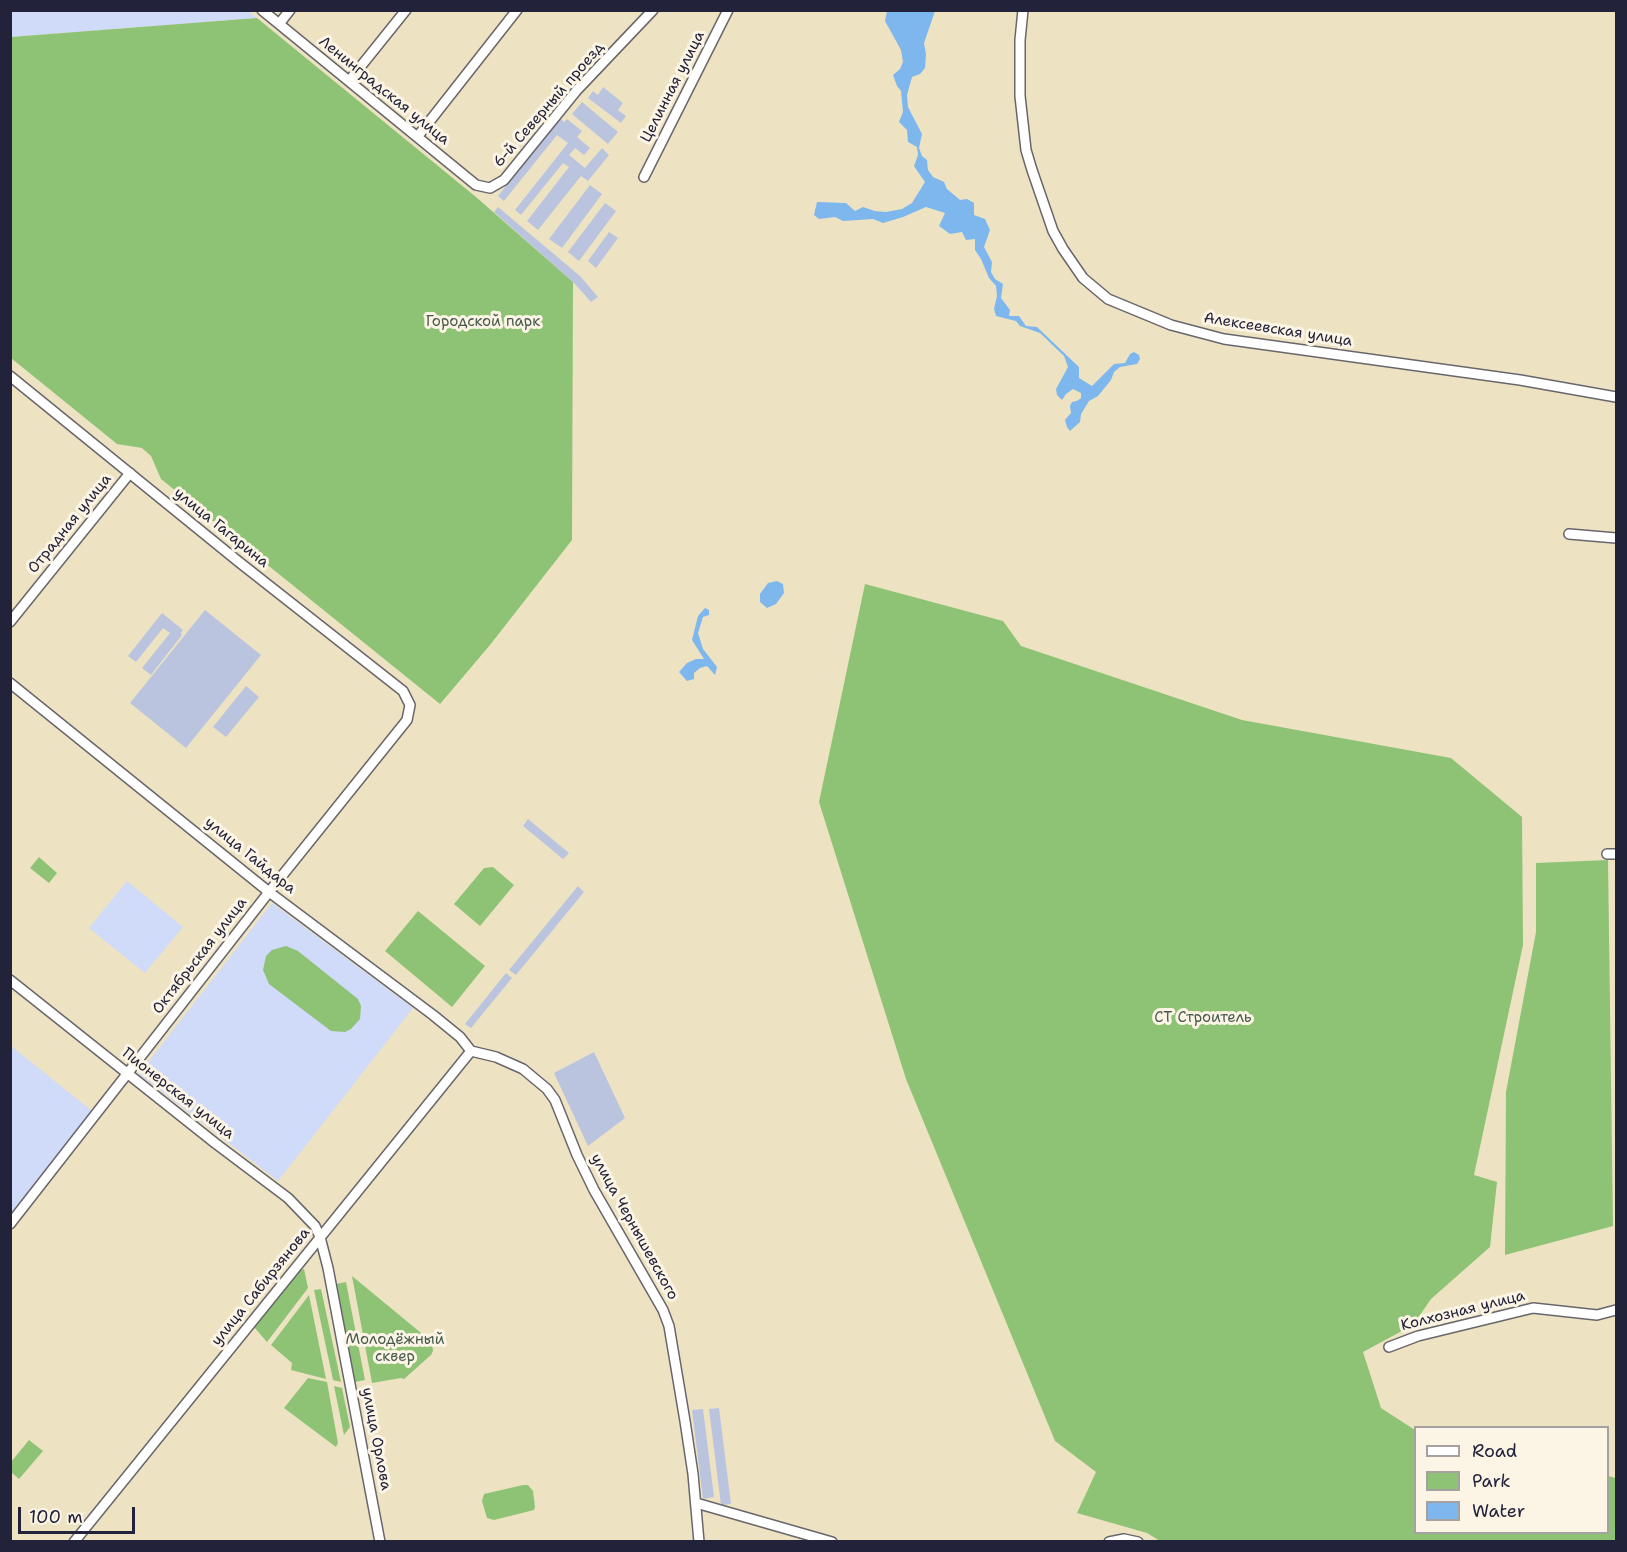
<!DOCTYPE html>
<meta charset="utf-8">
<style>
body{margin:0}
#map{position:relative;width:1627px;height:1552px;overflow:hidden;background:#ede3c3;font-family:"Shantell Sans",sans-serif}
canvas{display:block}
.frame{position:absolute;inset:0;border:12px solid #22223b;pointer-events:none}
.legend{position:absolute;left:1414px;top:1426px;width:195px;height:108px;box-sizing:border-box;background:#fcf5e5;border:2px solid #a5a1a1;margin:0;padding:8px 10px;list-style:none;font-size:18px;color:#22223b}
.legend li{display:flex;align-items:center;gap:12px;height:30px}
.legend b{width:30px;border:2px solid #a5a1a1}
.scale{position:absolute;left:18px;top:1507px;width:117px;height:27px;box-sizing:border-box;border:3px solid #22223b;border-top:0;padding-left:8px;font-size:18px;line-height:21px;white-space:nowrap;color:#22223b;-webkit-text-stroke:4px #fcf5e5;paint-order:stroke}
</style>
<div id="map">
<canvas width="1627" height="1552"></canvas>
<div class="frame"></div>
<ul class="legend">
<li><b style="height:8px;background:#fff"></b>Road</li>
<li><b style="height:16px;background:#8ec375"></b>Park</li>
<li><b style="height:16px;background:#7db7ee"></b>Water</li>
</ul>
<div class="scale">100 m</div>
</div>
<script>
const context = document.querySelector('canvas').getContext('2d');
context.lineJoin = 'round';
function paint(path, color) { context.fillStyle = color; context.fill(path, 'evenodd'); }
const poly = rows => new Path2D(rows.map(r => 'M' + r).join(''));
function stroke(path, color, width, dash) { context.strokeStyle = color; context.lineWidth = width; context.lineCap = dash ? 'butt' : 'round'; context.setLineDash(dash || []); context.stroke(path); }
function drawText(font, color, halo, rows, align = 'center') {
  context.font = font + ' "Shantell Sans",sans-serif'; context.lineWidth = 6; context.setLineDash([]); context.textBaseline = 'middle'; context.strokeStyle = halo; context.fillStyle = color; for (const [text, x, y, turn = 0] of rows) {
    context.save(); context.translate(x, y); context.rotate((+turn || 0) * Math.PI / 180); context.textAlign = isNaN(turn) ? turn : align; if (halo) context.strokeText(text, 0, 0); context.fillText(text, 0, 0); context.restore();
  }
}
paint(poly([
 [247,10,257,18,11,37,11,11],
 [127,881,183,927,145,973,89,928],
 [272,903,413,1008,278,1181,139,1074],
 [11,1046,92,1111,11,1213]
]), '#d0daf9');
paint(poly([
 [603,87,623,103,618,110,626,116,621,123,588,98,593,91,598,95],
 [582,102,618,132,608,144,572,114],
 [560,118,564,122,567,119,582,131,577,137,590,148,584,155,575,148,569,155,585,168,602,148,609,155,588,181,581,176,538,230,527,221,569,167,563,163,521,215,515,210,568,143,557,135,504,201,498,196],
 [590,185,602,194,562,248,549,239],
 [605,203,616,211,579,261,568,252],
 [498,207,580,276,598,297,591,302,573,282,494,212],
 [609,232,618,238,596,268,588,261],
 [205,610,261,655,186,748,130,703],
 [162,613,183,630,181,633,182,635,151,675,142,668,170,633,163,628,136,662,128,656],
 [246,686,259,697,226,737,213,727],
 [528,819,569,853,563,859,523,826],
 [578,886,584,892,516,975,509,970],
 [506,973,512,978,471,1028,465,1024],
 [594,1052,625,1118,588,1146,554,1073],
 [719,1408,731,1504,721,1505,709,1409],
 [703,1409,714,1497,703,1499,692,1410]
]), '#bac4de');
paint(poly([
 [257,18,476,197,573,282,572,540,490,645,440,704,161,479,151,456,142,448,117,444,11,358,11,37],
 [865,584,1003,621,1021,646,1242,720,1451,758,1522,817,1523,945,1474,1175,1497,1182,1490,1247,1431,1299,1413,1325,1363,1352,1381,1408,1415,1430,1416,1532,1608,1532,1608,1476,1616,1478,1616,1541,1160,1541,1147,1533,1077,1513,1096,1472,1055,1441,906,1079,819,802],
 [39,857,57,873,49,883,30,868],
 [1608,860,1613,1226,1505,1255,1506,1092,1536,932,1536,863],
 [493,867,514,885,480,926,454,904,484,868],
 [418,911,485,966,452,1007,385,951],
 [286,946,298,951,358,999,361,1006,360,1019,351,1029,345,1032,331,1031,269,984,263,970,266,956,272,950],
 [304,1269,308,1288,267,1342,254,1327,299,1271],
 [352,1276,432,1342,433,1351,431,1355,404,1379,401,1378,372,1383],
 [346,1282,365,1380,355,1382,336,1284],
 [321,1289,341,1382,333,1380,314,1290],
 [309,1295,326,1379,291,1370,292,1363,271,1345],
 [308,1378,327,1382,338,1443,336,1447,284,1408],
 [334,1386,342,1388,350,1427,344,1435],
 [29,1440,43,1451,19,1479,11,1472,11,1462],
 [523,1485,528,1485,533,1491,535,1507,534,1510,494,1520,487,1518,482,1501,484,1494]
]), '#8ec375');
paint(poly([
 [887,11,935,11,924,43,926,54,925,68,920,74,912,77,907,95,908,107,922,134,919,148,922,156,927,160,928,170,933,177,944,182,947,189,960,200,967,199,974,203,974,215,985,219,990,230,984,247,992,262,991,272,995,279,1003,284,1001,298,1010,310,1009,316,1019,316,1026,326,1037,327,1079,367,1079,378,1092,386,1114,364,1125,363,1130,354,1134,352,1139,355,1140,359,1137,364,1120,367,1114,372,1111,380,1098,396,1089,401,1081,414,1080,422,1070,431,1067,427,1065,420,1071,413,1070,406,1072,402,1077,401,1081,398,1081,393,1073,389,1066,394,1062,400,1057,395,1056,389,1068,367,1064,356,1040,333,1020,326,1016,321,996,316,994,309,997,296,996,286,989,278,981,259,975,250,975,239,966,240,962,232,950,234,939,226,945,213,926,207,903,217,883,223,873,219,843,221,835,217,819,219,814,215,817,202,846,203,855,211,863,207,875,211,886,212,902,209,912,203,925,182,914,166,918,155,917,147,908,142,907,130,899,122,903,112,901,91,897,86,893,75,900,69,903,62,901,50,885,21],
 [777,581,783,584,784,593,776,604,767,608,760,602,760,594,768,583],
 [705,608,709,610,709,615,703,617,698,633,703,649,717,667,715,675,707,666,700,668,694,673,694,679,687,681,679,672,687,663,696,659,704,659,692,640,698,616]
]), '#7db7ee');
const street = poly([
 [262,10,476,185,490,188,504,180,577,90,653,10],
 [1023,10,1020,40,1020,96,1026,150,1032,170,1053,231,1063,249,1083,278,1108,299,1171,325,1224,339,1520,380,1616,397],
 [279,24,290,10],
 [349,81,406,10],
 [418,136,517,10],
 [644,177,728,10],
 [10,376,239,562,403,691,410,705,407,720,269,892,10,1224],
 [1569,534,1616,538],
 [10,622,130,473],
 [10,683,269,892,433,1015,460,1037,471,1051],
 [1607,854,1616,854],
 [10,980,215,1143,288,1198,315,1226,320,1237,328,1268,380,1542],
 [471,1051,496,1057,523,1069,547,1089,555,1100,577,1155,594,1190,663,1310,669,1326,685,1421,693,1474,699,1542],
 [1389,1347,1418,1336,1533,1308,1597,1315,1616,1310],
 [696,1503,832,1542],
 [74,1542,471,1051],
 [1109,1542,1124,1539,1138,1542]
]);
stroke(street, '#69666b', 12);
stroke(street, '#fff', 9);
drawText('15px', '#22223b', '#fcf5e5', [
 ["Целинная улица",673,87,-63],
 ["Ленинградская улица",384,91,39],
 ["6-й Северный проезд",549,105,-49],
 ["Алексеевская улица",1278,330,9],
 ["Отрадная улица",70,524,-51],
 ["улица Гагарина",221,528,39],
 ["улица Гайдара",250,856,39],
 ["Октябрьская улица",200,956,-52],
 ["Пионерская улица",178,1094,38],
 ["улица Чернышевского",634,1227,61],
 ["улица Сабирзянова",261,1287,-51],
 ["Колхозная улица",1463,1311,-14],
 ["улица Орлова",376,1439,79]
]);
drawText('15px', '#485a4f', '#fcf5e5', [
 ["Городской парк",483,322],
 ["СТ Строитель",1203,1018],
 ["Молодёжный",395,1340],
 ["сквер",395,1357]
]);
</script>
